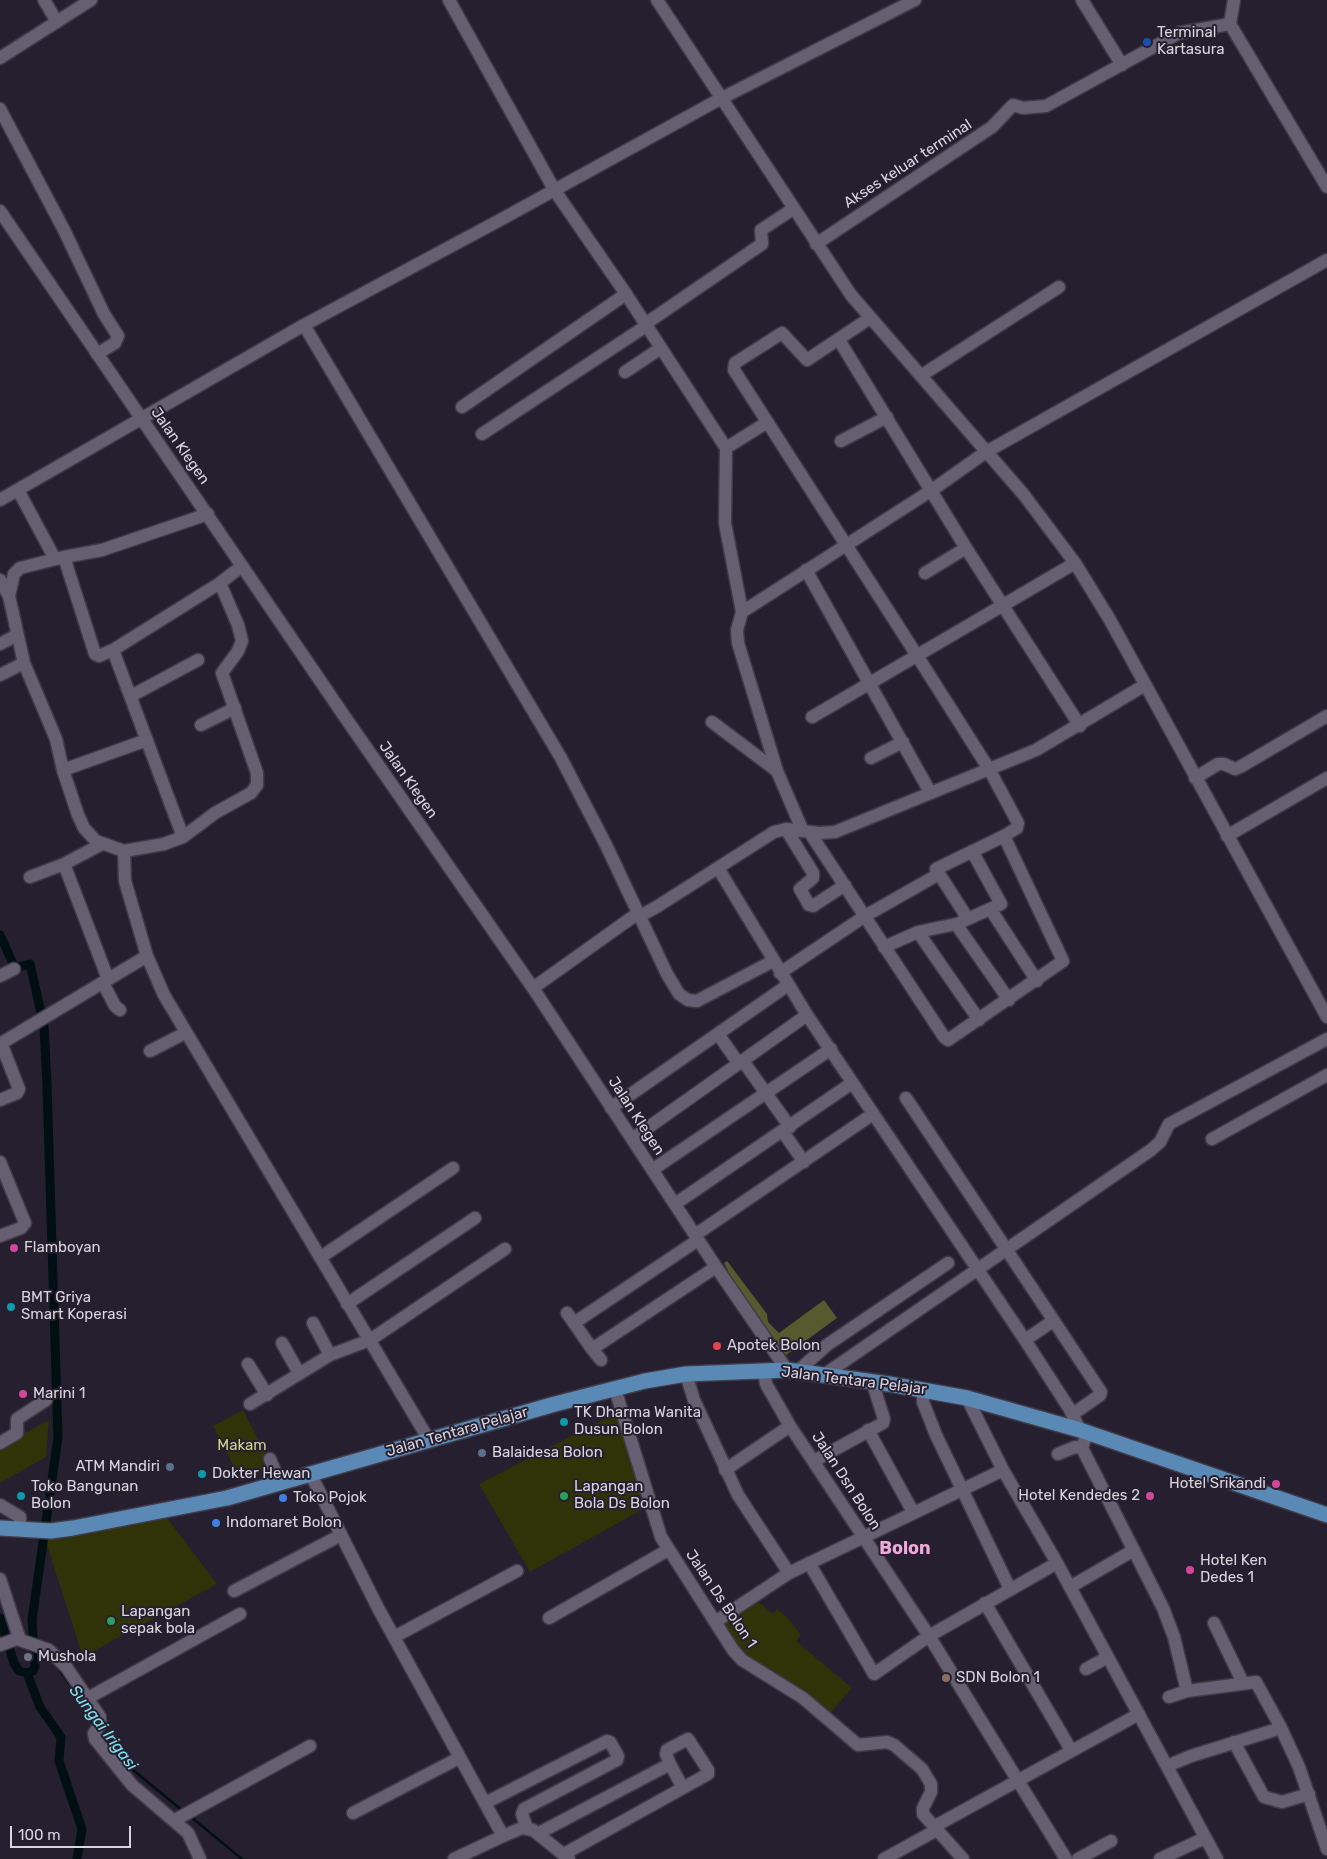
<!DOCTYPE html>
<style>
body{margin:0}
#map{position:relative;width:1327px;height:1859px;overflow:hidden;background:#261f2f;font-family:Rubik,sans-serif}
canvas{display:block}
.scale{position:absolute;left:10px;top:1826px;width:121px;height:22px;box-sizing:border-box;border:2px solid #d9d5df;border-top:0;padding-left:6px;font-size:15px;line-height:18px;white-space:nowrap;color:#d9d5df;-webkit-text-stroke:4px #261f2f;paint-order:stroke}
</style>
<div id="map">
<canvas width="1327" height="1859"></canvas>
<div class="scale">100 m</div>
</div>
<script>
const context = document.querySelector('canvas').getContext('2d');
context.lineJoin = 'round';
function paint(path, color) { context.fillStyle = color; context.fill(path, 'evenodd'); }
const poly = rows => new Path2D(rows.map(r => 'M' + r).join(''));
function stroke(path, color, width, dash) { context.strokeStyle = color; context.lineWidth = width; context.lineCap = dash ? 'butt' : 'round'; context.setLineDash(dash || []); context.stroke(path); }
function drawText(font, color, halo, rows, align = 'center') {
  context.font = font + ' Rubik,sans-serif'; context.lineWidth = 4; context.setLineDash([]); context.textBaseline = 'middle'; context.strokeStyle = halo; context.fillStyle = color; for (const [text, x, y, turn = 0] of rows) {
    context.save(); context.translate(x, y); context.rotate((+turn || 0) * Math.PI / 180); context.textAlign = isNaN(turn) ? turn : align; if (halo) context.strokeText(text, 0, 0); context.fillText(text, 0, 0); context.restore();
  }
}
paint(poly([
 [243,1410,272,1466,241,1481,213,1426],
 [616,1413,645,1508,530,1572,479,1484],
 [49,1420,46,1457,0,1483,0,1447],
 [167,1518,217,1584,83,1657,45,1539],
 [755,1599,773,1614,777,1609,788,1618,801,1635,796,1641,852,1688,831,1712,741,1651,723,1622]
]), '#303208');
paint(poly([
 [727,1261,767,1314,768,1322,779,1333,824,1300,837,1318,786,1355,762,1328,733,1281,724,1263]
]), '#575a2e');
stroke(poly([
 [35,1658,53,1661],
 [56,1665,88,1710],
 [102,1730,127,1765,183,1811],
 [191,1817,242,1859]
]), '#000f12', 2.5);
stroke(poly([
 [0,935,15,968,30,964,44,1026,47,1086,58,1437,32,1620,35,1666,33,1671,27,1673],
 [0,1618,14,1663,19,1671,27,1673,40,1707,61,1737,59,1761,82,1829,77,1859]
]), '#000f12', 9);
const minor = poly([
 [44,0,57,22],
 [449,0,555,191,626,294,726,448,766,423],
 [657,0,851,295,1024,495,1075,563,1110,620,1327,1017],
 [1082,0,1122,65],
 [1230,24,1327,187],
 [1230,24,1234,0],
 [0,58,91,0],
 [0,109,64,230,104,314,118,336,115,343,97,354],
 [0,211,347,720,533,988,716,1267,787,1370],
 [816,244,992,127,1013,105,1023,108,1046,106,1179,33,1230,24],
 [870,318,807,360,782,333,735,363,734,370,916,654,989,769,1018,823,1017,828,1004,836,936,869],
 [651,320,762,244,761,230,793,209],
 [304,325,561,758,606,845,667,974,679,994,688,1000,697,1001,773,961],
 [839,340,966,548,1080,726],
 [625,372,661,348],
 [922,375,1059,287],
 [462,407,626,294],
 [482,434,646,326],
 [841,441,887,417],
 [726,448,725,523,742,612,737,630,738,643,777,771,802,829],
 [18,490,55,559],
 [0,500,304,325,500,220,720,99,915,0],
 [242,566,220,583,238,625,242,641,238,651,222,673,257,773,257,785,251,793,215,813,183,837,164,844,124,851,125,881,147,956,164,995,429,1440],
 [806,570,930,792],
 [925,573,966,548],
 [0,580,9,596,14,574,20,568,64,557],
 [9,596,24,663,56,739,63,770,78,815,84,828,96,841,124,851],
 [742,612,932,490,986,452,1327,260],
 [0,644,17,635],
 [113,650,99,656,95,654,64,557,102,550,208,514],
 [0,675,24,663],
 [131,696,198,660],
 [812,717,1075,563],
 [712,722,777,771],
 [201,725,235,708],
 [871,758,903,742],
 [63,770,147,740],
 [1195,778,1218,764,1224,764,1235,769,1240,767,1327,716],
 [786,829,813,873,813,878,800,889,809,905,813,906,845,885],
 [810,833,944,1037,948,1040,1063,961,1004,836],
 [1227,836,1327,778],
 [183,837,113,650,220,583],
 [100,845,64,864,108,979],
 [718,868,807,1015,1025,1340,1069,1408,1080,1430],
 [936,869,968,919],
 [30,877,64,864],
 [991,910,1037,981],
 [961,922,1001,904,972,851],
 [884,947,918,932],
 [780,973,865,916,939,874],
 [0,976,14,969],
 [103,983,115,1006,120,1010],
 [533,988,634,916,642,915,658,906,774,832,786,829,819,833,835,832,1036,750,1145,685],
 [979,1020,918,932,956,924,1009,1000],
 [718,1034,739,1064],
 [0,1044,147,956],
 [150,1051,185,1033],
 [743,1061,790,1127],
 [906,1098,1101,1392,1100,1395,1073,1414],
 [0,1100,17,1093,19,1089,1,1043],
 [611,1108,788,985],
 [783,1132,804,1162],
 [632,1139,807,1015],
 [1212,1139,1327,1075],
 [0,1162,25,1223,21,1228,0,1236],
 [652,1170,831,1049],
 [675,1204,852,1083],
 [695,1235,873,1114],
 [698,1240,574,1323,592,1349,716,1267],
 [321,1257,453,1168],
 [347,1304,475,1218],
 [567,1313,574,1323],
 [313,1323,330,1355],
 [1025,1340,1053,1321],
 [282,1343,299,1373],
 [592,1349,601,1360],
 [248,1364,267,1395],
 [764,1371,766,1384,790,1426,929,1636,1066,1859],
 [798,1371,827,1345,948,1263],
 [686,1374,694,1400,738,1495,789,1573],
 [824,1375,1151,1150,1160,1142,1169,1124,1327,1039],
 [615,1389,661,1537,733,1650,742,1660,803,1698,858,1745,887,1742,894,1745,922,1769,931,1784,931,1792,923,1808,923,1814,963,1859],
 [923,1390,923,1402,936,1435,1010,1589],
 [967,1398,1003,1470,1057,1563,1217,1859],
 [250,1404,330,1355,370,1340,505,1249],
 [868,1430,913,1512],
 [1087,1433,1082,1448,1163,1608,1174,1637,1187,1691,1256,1682,1280,1726,1299,1767,1327,1849],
 [0,1443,17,1433,17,1419,46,1400],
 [1058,1454,1075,1447,1082,1448],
 [270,1459,280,1484],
 [814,1461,883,1423,884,1419,872,1381],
 [725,1470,790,1426],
 [311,1475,378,1608,503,1836,522,1828,533,1830,569,1859],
 [0,1505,20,1517,20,1530],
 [809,1563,874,1674,929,1636,1057,1563],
 [0,1579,20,1640,49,1650,67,1668,100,1717,100,1725,94,1733,95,1739,132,1785,188,1833,200,1859],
 [1070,1587,1134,1550],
 [234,1591,341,1535],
 [985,1603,1071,1750],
 [549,1618,668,1550],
 [715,1622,789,1573,1003,1470],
 [1214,1623,1243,1683],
 [394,1637,517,1571],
 [0,1645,19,1638],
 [1086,1669,1108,1657],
 [1169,1697,1187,1691],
 [88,1698,240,1614],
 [1234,1742,1264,1797,1282,1802,1309,1794],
 [1167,1766,1191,1756,1281,1728],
 [485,1803,607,1741,610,1742,618,1756,617,1760,524,1809,522,1814,527,1828],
 [353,1813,459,1758],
 [175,1820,310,1746],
 [539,1833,670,1764,683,1788],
 [564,1854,708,1774,708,1770,688,1739,667,1750,666,1754,670,1764],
 [454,1859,503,1836],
 [884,1859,933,1832,937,1825,1139,1714],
 [1078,1859,1111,1841],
 [1160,1859,1205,1838]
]);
const major = poly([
 [0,1528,51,1531,73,1528,227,1498,555,1404,645,1381,686,1374,787,1370,889,1384,967,1398,1080,1430,1327,1515]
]);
stroke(minor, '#3f3a47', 15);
stroke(major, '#3f3a47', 18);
stroke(minor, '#665f71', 12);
stroke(major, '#5989b4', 15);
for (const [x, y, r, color] of [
 [1147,42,5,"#1a4fb4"],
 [14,1248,5,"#d1479c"],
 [11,1307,5,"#0f9aa8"],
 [717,1346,5,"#e0444e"],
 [23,1394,5,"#d1479c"],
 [564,1422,5,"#0f9aa8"],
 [482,1453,5,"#5c6f8a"],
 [170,1467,5,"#5c6f8a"],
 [202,1474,5,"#0f9aa8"],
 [1276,1484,5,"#d1479c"],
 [21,1496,5,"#0f9aa8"],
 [564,1496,5,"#2e9e5b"],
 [1150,1496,5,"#d1479c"],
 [283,1498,5,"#3f7fe0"],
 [216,1523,5,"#3f7fe0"],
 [1190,1570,5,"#d1479c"],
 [111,1621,5,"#2e9e5b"],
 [28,1657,5,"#6b7280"],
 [946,1678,5,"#8d6e63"]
]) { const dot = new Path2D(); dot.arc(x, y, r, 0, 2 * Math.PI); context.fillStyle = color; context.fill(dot); stroke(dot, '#261f2f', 2); }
drawText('15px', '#d9d5df', '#261f2f', [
 ["Terminal",1157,33],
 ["Kartasura",1157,50],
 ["Flamboyan",24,1248],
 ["BMT Griya",21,1298],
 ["Smart Koperasi",21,1315],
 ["Apotek Bolon",727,1346],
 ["Marini 1",33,1394],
 ["TK Dharma Wanita",574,1413],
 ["Dusun Bolon",574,1430],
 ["Balaidesa Bolon",492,1453],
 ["ATM Mandiri",160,1467,"right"],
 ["Dokter Hewan",212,1474],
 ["Hotel Srikandi",1266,1484,"right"],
 ["Toko Bangunan",31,1487],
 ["Bolon",31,1504],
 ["Lapangan",574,1487],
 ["Bola Ds Bolon",574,1504],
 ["Hotel Kendedes 2",1140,1496,"right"],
 ["Toko Pojok",293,1498],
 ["Indomaret Bolon",226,1523],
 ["Hotel Ken",1200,1561],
 ["Dedes 1",1200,1578],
 ["Lapangan",121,1612],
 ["sepak bola",121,1629],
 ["Mushola",38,1657],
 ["SDN Bolon 1",956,1678]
], 'left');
drawText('15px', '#d9d5df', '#261f2f', [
 ["Akses keluar terminal",908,164,-33],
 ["Jalan Klegen",180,446,55],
 ["Jalan Klegen",408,780,55],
 ["Jalan Klegen",636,1116,57],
 ["Jalan Tentara Pelajar",854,1381,7],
 ["Jalan Tentara Pelajar",457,1432,-16],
 ["Jalan Dsn Bolon",846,1481,57],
 ["Jalan Ds Bolon 1",721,1599,56]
]);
drawText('15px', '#cfd58c', '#261f2f', [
 ["Makam",242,1446]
]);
drawText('italic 16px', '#7fe1ef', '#261f2f', [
 ["Sungai Irigasi",103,1728,53]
]);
drawText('bold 18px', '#edaadb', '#261f2f', [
 ["Bolon",905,1549]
]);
</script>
